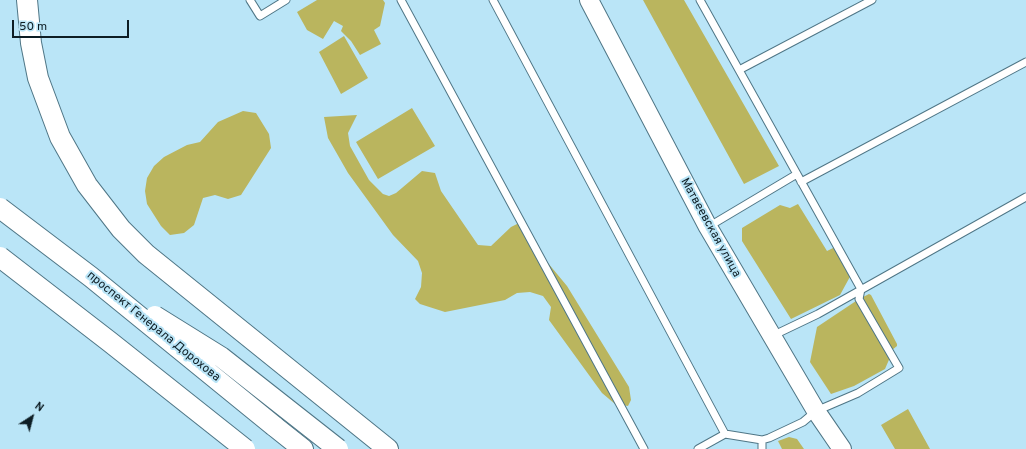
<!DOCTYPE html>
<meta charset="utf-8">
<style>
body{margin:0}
#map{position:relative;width:1026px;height:449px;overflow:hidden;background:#bae5f7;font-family:Overpass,sans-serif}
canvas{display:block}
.north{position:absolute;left:12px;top:397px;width:40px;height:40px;-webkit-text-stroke:3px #bae5f7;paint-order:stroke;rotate:36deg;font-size:11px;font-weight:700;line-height:16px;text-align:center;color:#0d1d24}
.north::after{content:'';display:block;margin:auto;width:14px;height:18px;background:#0d1d24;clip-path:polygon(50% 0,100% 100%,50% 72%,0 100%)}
.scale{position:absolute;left:12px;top:20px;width:117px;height:18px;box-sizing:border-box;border:2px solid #0d1d24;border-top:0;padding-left:5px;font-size:12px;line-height:14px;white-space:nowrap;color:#0d1d24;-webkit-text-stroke:3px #bae5f7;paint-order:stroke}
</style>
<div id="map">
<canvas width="1026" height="449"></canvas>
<div class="north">N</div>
<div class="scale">50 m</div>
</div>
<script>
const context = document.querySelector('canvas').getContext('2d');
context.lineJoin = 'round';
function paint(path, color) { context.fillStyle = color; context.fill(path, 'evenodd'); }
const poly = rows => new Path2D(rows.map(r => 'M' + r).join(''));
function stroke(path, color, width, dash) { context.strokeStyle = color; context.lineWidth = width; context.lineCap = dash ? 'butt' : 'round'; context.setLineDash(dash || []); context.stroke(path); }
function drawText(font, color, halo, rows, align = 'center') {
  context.font = font + ' Overpass,sans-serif'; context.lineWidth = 4; context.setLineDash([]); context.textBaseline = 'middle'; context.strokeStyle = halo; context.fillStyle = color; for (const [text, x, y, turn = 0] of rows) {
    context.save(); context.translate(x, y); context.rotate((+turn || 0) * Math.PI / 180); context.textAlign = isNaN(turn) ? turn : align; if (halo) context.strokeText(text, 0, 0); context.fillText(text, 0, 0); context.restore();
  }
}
paint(poly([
 [317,0,383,0,385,3,380,26,374,30,381,44,360,55,351,41,341,31,343,26,334,21,323,39,307,30,297,12],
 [643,0,684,0,779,166,744,184],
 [344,36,368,78,341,94,319,52],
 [412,108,435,146,378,179,356,142],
 [243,111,256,113,269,134,271,148,241,195,228,199,215,195,203,198,194,225,184,233,170,235,161,226,147,204,145,191,147,178,154,166,164,157,187,145,200,142,218,122],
 [357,115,348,133,350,146,369,180,383,194,389,196,396,193,422,171,435,173,441,191,478,245,491,246,511,227,523,221,538,251,567,286,629,387,631,400,628,406,615,404,602,393,549,320,551,307,543,296,530,292,517,293,505,300,445,312,420,304,415,299,421,287,422,273,418,261,393,235,348,173,328,138,324,117],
 [798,204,827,251,837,246,852,273,840,295,791,319,742,241,742,228,780,205,790,208],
 [869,294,871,295,897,344,897,346,892,350,863,300,863,297],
 [859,299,891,355,885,369,854,386,831,394,810,362,817,327],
 [908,409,930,449,895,449,881,425],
 [789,437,797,439,804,449,782,449,778,441]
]), '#bab55e');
const service = poly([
 [250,0,260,16,286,0],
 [401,0,644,449],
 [493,0,725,434],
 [739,70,872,0],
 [801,182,1026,62],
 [708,227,797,174],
 [772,336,818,314,1026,197],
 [698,449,725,434,762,440,769,438,803,422,816,411,858,393,899,368,859,299,861,289,700,0],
 [762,449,762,440]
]);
const tertiary = poly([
 [589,0,708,227,816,411,842,449]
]);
const secondary = poly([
 [27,0,31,43,38,78,60,137,87,185,121,229,146,254,388,449],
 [274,426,303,449]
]);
stroke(service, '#4f7686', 9);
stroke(tertiary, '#4f7686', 20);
stroke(secondary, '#4f7686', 22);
stroke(service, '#fff', 7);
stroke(tertiary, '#fff', 18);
stroke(secondary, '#fff', 20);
const secondaryBridge = poly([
 [0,208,91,277,274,426],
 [0,257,110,342,245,449],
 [155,316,221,357,338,449]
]);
stroke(secondaryBridge, '#4f7686', 22, []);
stroke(secondaryBridge, '#fff', 20);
drawText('12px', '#0d1d24', '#bae5f7', [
 ["Матвеевская улица",710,228,61],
 ["проспект Генерала Дорохова",153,327,39]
]);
</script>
